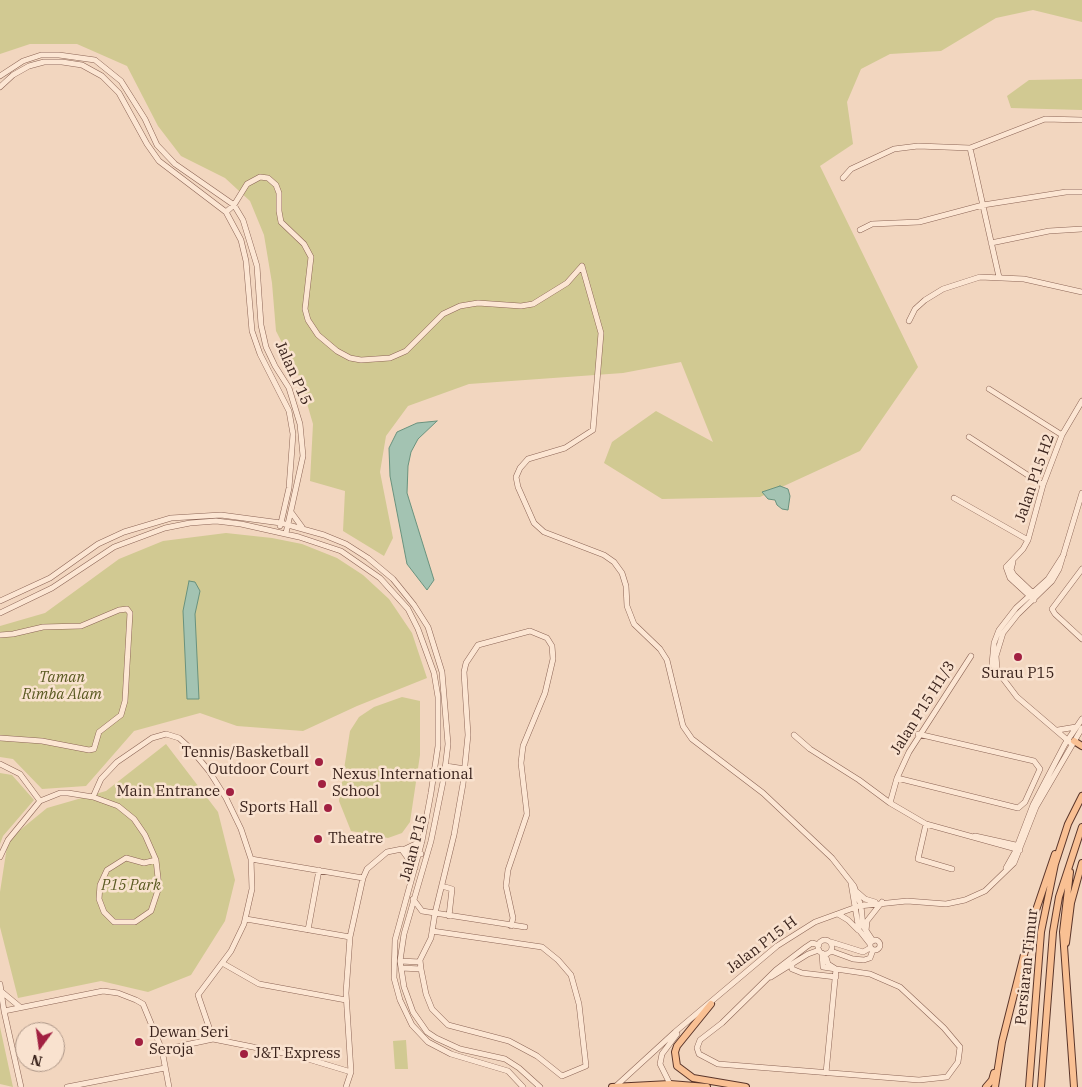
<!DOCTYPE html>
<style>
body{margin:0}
#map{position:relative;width:1082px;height:1087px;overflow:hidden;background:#f2d6bf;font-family:"IBM Plex Serif",serif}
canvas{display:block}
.north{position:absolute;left:15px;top:1022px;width:50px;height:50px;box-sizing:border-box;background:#f9e2cf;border:1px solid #ad9687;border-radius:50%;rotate:194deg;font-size:14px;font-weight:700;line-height:20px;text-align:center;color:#3a231c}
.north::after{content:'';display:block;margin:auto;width:18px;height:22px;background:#a12041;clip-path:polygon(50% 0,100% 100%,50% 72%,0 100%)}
</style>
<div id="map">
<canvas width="1082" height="1087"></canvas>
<div class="north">N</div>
</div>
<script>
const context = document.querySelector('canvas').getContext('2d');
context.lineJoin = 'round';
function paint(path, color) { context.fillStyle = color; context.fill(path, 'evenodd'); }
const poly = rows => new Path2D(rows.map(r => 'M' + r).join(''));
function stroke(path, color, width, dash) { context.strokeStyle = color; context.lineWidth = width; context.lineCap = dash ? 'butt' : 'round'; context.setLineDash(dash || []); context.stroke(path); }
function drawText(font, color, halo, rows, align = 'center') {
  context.font = font + ' "IBM Plex Serif",serif'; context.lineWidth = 5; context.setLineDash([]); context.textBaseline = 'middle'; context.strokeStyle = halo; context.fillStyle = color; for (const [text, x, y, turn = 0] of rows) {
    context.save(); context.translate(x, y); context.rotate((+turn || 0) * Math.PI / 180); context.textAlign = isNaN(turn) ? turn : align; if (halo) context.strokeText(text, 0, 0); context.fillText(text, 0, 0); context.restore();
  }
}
paint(poly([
 [0,0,1082,0,1082,22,1033,10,996,18,941,51,890,54,861,69,847,102,853,144,820,166,918,367,860,451,760,497,662,499,604,463,612,442,656,411,713,442,681,362,623,373,469,384,408,406,386,436,380,472,393,538,384,556,343,531,345,491,310,481,313,424,299,376,276,331,272,283,264,235,250,201,225,178,181,156,158,126,127,66,77,44,30,44,0,54],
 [1082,79,1082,110,1011,108,1007,96,1029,80],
 [226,533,272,538,302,544,337,558,363,575,389,599,412,633,427,678,357,706,303,731,237,726,200,713,134,731,86,786,42,789,13,759,0,757,0,626,45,613,119,559,163,541],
 [402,697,420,701,420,755,410,822,402,833,388,838,351,831,339,801,350,731,359,717,374,707],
 [166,744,218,812,235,880,225,921,191,975,148,992,101,981,18,998,0,927,0,892,8,840,47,808,106,791],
 [0,773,12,775,34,800,3,836,0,844],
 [0,1027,13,1087,0,1084],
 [406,1040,408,1069,395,1069,393,1041]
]), '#d1c992');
const water = poly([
 [437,421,418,439,411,452,408,466,407,493,434,580,427,590,407,564,390,476,389,448,397,432,417,423,437,421],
 [780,486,788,489,790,496,788,510,782,509,777,505,775,500,768,499,762,492,780,486],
 [189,581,195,582,200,591,195,614,199,699,187,699,183,611,189,581]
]);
paint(water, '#a3c3b2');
stroke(water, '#69927e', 1);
const minor = poly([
 [0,76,23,61,41,55,59,55,95,60,121,81,145,119,157,145,175,164,234,205,243,220,257,266,261,325,266,347,275,366,289,388,300,424,303,456,286,533],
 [0,87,13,75,29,66,44,62,62,62,82,65,102,76,119,93,147,144,159,161,226,212,241,240,246,261,252,331,260,354,289,411,293,434,289,488,281,523,221,515,171,518,124,532,98,544,50,578,0,601],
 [970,148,999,277],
 [843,178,851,169,894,149,918,146,970,148,1045,119,1082,120],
 [226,212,234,205,247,184,260,177,268,178,276,185,279,193,279,211,281,222,304,244,311,257,305,309,308,320,318,335,337,351,350,358,361,360,390,358,406,351,443,314,460,306,478,303,521,306,533,304,567,283,582,266],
 [860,230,872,224,919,222,983,205,1066,192,1082,192],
 [991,243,1049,231,1082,229],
 [582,266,601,333,593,430,565,448,528,459,520,468,516,477,518,487,534,523,544,532,604,555,614,562,622,573,626,586,627,606,634,624,660,649,667,660,683,726,692,739,763,793,832,858,854,886,861,906,863,926,873,941],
 [909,321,915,309,925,300,943,289,980,277,1024,279,1082,292],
 [989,389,1062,435],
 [969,437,1043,485],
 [954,498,1028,540],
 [291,512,302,527],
 [280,526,281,523,324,535,346,544,368,558,393,579,414,605,428,627,442,672,448,744,444,777,431,841,404,934,400,961,404,987,413,1012,427,1032,436,1038,460,1049,505,1059,519,1068,540,1087],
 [1064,554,1048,579,1016,608,999,630,994,643,992,664,1017,697,1072,744],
 [1013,562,1011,570,1014,575,1034,594],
 [1082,569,1052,609,1055,614,1082,639],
 [1034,600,1010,578,1006,567,1023,549,1028,540,1043,485,1062,435,1082,401],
 [0,613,52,588,114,547,165,528,190,523,216,521,241,524,299,537,341,551,380,578,408,609,418,629,434,673,438,697,438,746,431,793,422,841,395,940,394,978,400,1000,412,1025,428,1042,451,1054,508,1071,523,1087],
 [0,635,13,634,43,627,81,626,119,610,127,609,130,613,125,701,121,715,99,732,94,749,89,750,42,741,0,738],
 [997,669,996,656,1003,633,1018,614,1052,581,1059,569,1082,493],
 [1058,730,1076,727],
 [794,735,810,749,859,780,890,803,926,824,1020,850],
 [0,764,20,774,40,801],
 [446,766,465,769],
 [897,778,1018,808,1025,802,1040,769,1034,761,918,734],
 [93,797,101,779,117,762,152,738,166,734,179,738,190,748,209,771,226,798,241,829,251,859,252,889,244,924,231,951,198,995,213,1039],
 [890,803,897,778,909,752,971,656],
 [926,824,918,859,952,869],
 [975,836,1020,846],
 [405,849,422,841],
 [402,850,415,868],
 [0,857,8,840,40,801,60,793,68,793,93,797,118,806,134,819,145,835,156,860,159,887,151,911,135,922,114,922,104,912,99,899,100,885,107,870,126,858,144,863,156,860],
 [251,859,363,878],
 [1006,868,1015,852,1033,805,1065,744,1082,719],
 [851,883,859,930,870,944],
 [442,886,452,889,449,916],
 [857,892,865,899,875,902],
 [413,899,422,911,525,927],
 [838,914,848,920,858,930],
 [246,919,350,937],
 [308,930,319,870],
 [432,931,542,947,558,960,571,975,579,1004,586,1066,562,1076,537,1056,509,1041,448,1025,432,1009,426,994,421,969,420,960,431,938,435,913,454,835,463,784,468,735,464,672,466,663,478,645,530,631,547,638,552,646,553,659,545,693,523,746,521,763,527,814,508,870,506,886,513,918,511,926],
 [866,931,867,921,882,902],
 '818 947a7 7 0 1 1 14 0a7 7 0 1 1-14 0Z',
 '870 945a5 5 0 1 1 10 0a5 5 0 1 1-10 0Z',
 [831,942,863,952,870,948],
 [819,945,812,943,806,947,776,970,722,1023,700,1040,697,1048,699,1054,718,1064,919,1080,947,1077,958,1062,960,1047,944,1028,900,987,870,974,836,969,828,964,825,954],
 [831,951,853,959,864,960,870,958,873,950],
 [822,953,823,967,836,969,826,1073],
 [400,961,420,962],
 [224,964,259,984,346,1000],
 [792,965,792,969,802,973,836,977],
 [401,968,421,969],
 [771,977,808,954,819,950],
 [0,984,4,1011,21,1087],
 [2,992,20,1007],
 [4,1011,103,991,118,993,136,1000,143,1004,162,1050,169,1087],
 [162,1050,213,1039,298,1056,351,1072],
 [670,1084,660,1064,662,1054,677,1034],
 [616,1086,675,1032,777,946,815,922,859,906,907,901,946,904,965,900,985,891,1014,863,1036,807,1082,728],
 [67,1087,165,1068],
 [346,1087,351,1072,346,993,350,937,363,878,367,869,387,852,402,849,421,854]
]);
const major = poly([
 [1074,741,1082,746],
 [1070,872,1063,932,1074,1087],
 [1066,943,1071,903,1082,863],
 [711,1004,677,1046,675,1052,677,1066,693,1078,746,1087],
 [612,1087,670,1084,707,1087],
 [986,1087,992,1080,994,1073],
 [995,1087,1002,1042,1033,919,1055,854],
 [1029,1087,1041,932,1055,864,1068,824,1082,796],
 [1041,1087,1053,932,1059,897,1082,827]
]);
stroke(minor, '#8c6556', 6);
stroke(major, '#5a352a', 8);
stroke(minor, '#fce6d3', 5);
stroke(major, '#f9c093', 6);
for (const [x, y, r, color] of [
 [1018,657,5,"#a12041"],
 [319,762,5,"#a12041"],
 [322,784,5,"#a12041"],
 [230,792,5,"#a12041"],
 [328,808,5,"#a12041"],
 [318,839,5,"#a12041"],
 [139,1042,5,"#a12041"],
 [244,1054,5,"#a12041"]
]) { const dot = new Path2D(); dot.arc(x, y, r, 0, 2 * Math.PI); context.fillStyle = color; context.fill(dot); stroke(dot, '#f9e2cf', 2); }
drawText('15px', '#3a231c', '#f9e2cf', [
 ["Jalan P15",293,373,66],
 ["Jalan P15 H2",1035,478,-71],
 ["Jalan P15 H1/3",923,708,-58],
 ["Jalan P15",414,848,-75],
 ["Jalan P15 H",762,945,-37],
 ["Persiaran Timur",1027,967,-84]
]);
drawText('15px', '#3a231c', '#f9e2cf', [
 ["Surau P15",1018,674,"center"],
 ["Tennis/Basketball",309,753,"right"],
 ["Outdoor Court",309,770,"right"],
 ["Nexus International",332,775],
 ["School",332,792],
 ["Main Entrance",220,792,"right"],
 ["Sports Hall",318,808,"right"],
 ["Theatre",328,839],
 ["Dewan Seri",149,1033],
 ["Seroja",149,1050],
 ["J&T Express",254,1054]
], 'left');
drawText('italic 15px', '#595920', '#f9e2cf', [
 ["Taman",62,678],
 ["Rimba Alam",62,695],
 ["P15 Park",131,886]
]);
</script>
